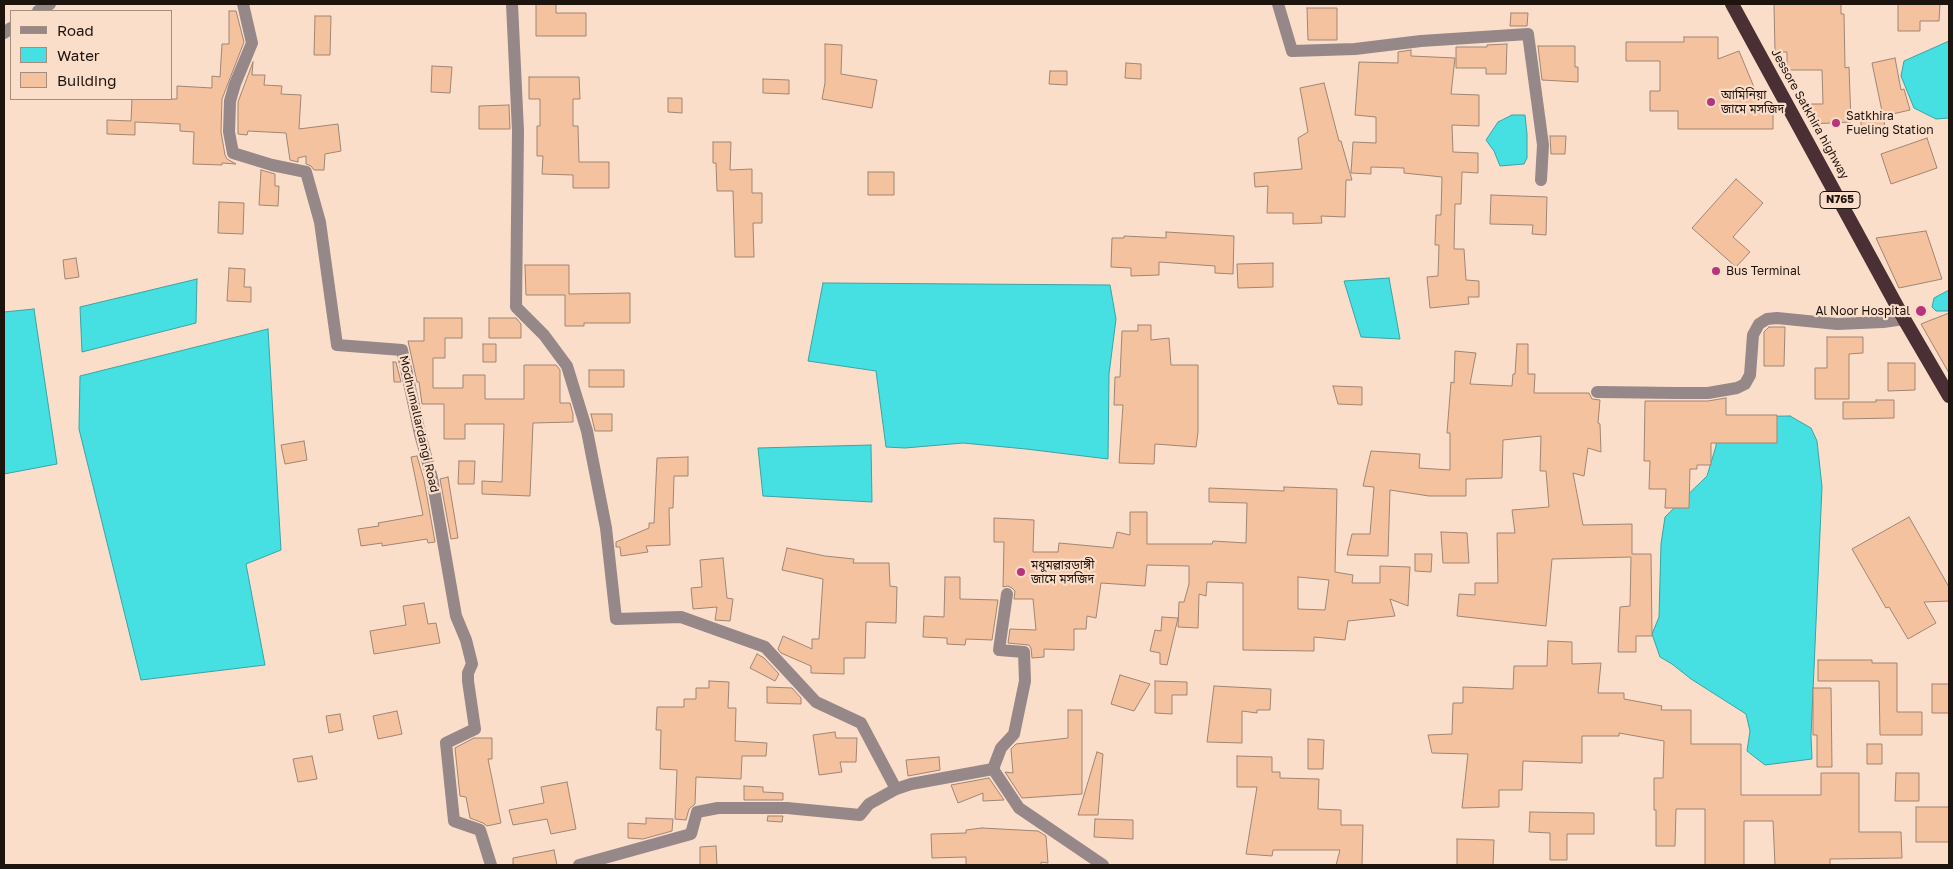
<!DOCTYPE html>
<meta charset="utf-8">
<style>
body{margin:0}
#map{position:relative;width:1953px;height:869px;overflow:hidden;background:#fbdeca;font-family:"Golos Text",sans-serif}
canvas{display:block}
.frame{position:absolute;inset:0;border:5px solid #1e140e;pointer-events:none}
.legend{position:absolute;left:10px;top:10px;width:162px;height:90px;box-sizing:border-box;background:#fbdeca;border:1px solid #a38d7f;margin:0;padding:6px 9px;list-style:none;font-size:15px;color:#1e140e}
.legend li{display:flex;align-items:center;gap:10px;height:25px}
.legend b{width:25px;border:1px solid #a38d7f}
</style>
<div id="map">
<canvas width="1953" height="869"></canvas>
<div class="frame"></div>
<ul class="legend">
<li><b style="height:6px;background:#968789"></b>Road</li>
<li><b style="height:14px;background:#46e0e3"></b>Water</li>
<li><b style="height:14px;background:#f5c29f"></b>Building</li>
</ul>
</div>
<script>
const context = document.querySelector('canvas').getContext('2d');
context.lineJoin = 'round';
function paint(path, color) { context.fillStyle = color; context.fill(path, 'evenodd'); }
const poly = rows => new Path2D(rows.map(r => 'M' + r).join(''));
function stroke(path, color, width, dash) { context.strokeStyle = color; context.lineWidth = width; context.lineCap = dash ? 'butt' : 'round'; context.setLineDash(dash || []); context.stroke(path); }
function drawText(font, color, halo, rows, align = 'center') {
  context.font = font + ' "Golos Text","Noto Sans Bengali",sans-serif'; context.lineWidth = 4.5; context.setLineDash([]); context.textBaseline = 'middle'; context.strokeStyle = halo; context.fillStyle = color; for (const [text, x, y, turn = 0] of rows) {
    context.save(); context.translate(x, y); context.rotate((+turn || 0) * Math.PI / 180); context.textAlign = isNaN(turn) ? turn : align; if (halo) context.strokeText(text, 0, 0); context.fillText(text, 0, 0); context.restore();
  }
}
const water = poly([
 [1949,41,1949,118,1936,119,1914,108,1901,76,1904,61,1949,41],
 [1512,115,1525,115,1527,134,1527,158,1524,164,1500,166,1494,151,1486,140,1498,122,1512,115],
 [1389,278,1400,339,1361,337,1344,281,1389,278],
 [197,279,196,323,82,352,80,307,197,279],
 [823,283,1110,285,1116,319,1109,374,1108,459,1026,449,963,443,905,448,886,447,876,371,808,361,823,283],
 [1949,290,1949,311,1936,311,1932,307,1934,298,1949,290],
 [34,309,57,464,4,474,4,312,34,309],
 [268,329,281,550,246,564,265,665,141,680,79,429,80,376,268,329],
 [1790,416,1811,428,1817,441,1822,487,1811,736,1812,759,1765,765,1747,751,1750,731,1746,714,1691,679,1672,664,1660,657,1652,634,1659,617,1661,544,1665,517,1707,476,1716,446,1717,419,1719,417,1790,416],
 [871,445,872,502,763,496,758,448,871,445]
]);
paint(water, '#46e0e3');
stroke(water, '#3aa3a3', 1);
const building = poly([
 [536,4,556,4,556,13,586,13,586,36,536,36,536,4],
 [1774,4,1841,4,1841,14,1844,14,1845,68,1849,67,1851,122,1810,124,1810,104,1823,104,1822,70,1787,70,1787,52,1775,52,1774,4],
 [1898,4,1940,4,1939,21,1920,21,1920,31,1898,31,1898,4],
 [1307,8,1337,8,1337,40,1308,40,1307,8],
 [229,11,236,11,244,42,222,99,221,132,225,155,227,159,236,164,222,163,222,165,193,164,194,132,180,131,180,124,135,122,135,135,107,134,107,120,131,121,132,99,177,99,177,86,212,88,212,76,220,77,222,44,229,44,229,11],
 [1511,13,1528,13,1527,26,1510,26,1511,13],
 [315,16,331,16,330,55,314,55,315,16],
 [1684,37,1718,37,1718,59,1739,51,1756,92,1763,91,1765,113,1773,113,1773,129,1678,129,1678,111,1650,111,1650,91,1660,91,1660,61,1626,61,1626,42,1684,42,1684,37],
 [825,44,842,45,841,74,877,80,872,108,822,99,825,83,825,44],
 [1507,44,1506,74,1486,74,1486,68,1456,68,1456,47,1487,47,1487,45,1507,44],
 [1538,46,1575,46,1575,67,1578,67,1578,82,1542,80,1538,46],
 [1411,50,1411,56,1455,58,1451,94,1479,95,1479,126,1452,125,1453,152,1478,153,1478,173,1462,172,1461,204,1455,204,1454,249,1464,249,1466,280,1479,281,1479,297,1468,297,1469,304,1430,308,1427,277,1438,276,1439,245,1435,245,1436,215,1441,215,1442,177,1404,173,1404,168,1371,167,1371,174,1351,173,1353,142,1376,143,1376,117,1355,115,1359,62,1398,63,1398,52,1411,50],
 [1895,58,1901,90,1904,89,1910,110,1884,116,1885,135,1861,135,1861,116,1883,116,1872,63,1895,58],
 [253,62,252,75,265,75,264,85,282,86,281,94,301,95,299,129,338,124,341,151,325,154,324,170,314,170,311,166,306,164,306,156,298,158,298,162,290,160,286,133,248,131,247,135,238,134,238,102,253,62],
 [1126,63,1141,64,1141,79,1125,78,1126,63],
 [432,66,452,67,450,93,431,92,432,66],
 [1050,71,1067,71,1067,85,1049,84,1050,71],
 [529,77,579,77,580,99,573,99,573,126,578,126,579,162,609,162,609,188,573,188,573,175,542,174,543,156,537,156,537,126,540,126,540,99,529,99,529,77],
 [763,79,789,80,789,94,763,93,763,79],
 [1324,83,1339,141,1341,141,1352,180,1346,180,1345,217,1321,216,1322,223,1293,224,1293,213,1267,213,1268,186,1255,187,1254,173,1302,169,1298,138,1308,132,1300,88,1324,83],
 [668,98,682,98,682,113,668,112,668,98],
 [509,105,510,129,479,129,479,106,509,105],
 [1550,136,1566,136,1565,154,1551,154,1550,136],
 [1927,138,1937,168,1891,184,1881,154,1927,138],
 [713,142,731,142,730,170,752,169,752,193,762,193,762,223,753,223,754,257,735,257,733,191,717,191,716,163,713,163,713,142],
 [261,170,275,174,275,186,279,186,278,206,259,205,261,170],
 [868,172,894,172,894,195,868,195,868,172],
 [1736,179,1763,203,1733,237,1750,252,1736,267,1692,228,1736,179],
 [1491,195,1547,197,1546,235,1532,234,1533,225,1490,224,1491,195],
 [219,202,244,203,243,234,218,233,219,202],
 [1926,231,1942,279,1899,288,1876,238,1926,231],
 [1166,232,1234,236,1233,274,1215,273,1215,266,1159,262,1159,275,1131,276,1131,268,1111,267,1112,238,1124,238,1124,236,1166,238,1166,232],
 [76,258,79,277,65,279,63,260,76,258],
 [1273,263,1273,287,1238,288,1237,264,1273,263],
 [525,265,569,265,569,294,630,293,630,323,584,323,584,326,565,326,565,295,526,295,525,265],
 [229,268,245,269,244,287,251,287,251,302,227,301,229,268],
 [1949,313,1949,373,1921,324,1949,313],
 [424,318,462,318,462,338,445,338,445,358,433,358,433,388,463,388,463,375,485,375,485,399,524,399,524,365,556,365,560,370,560,403,570,403,573,414,573,422,533,423,530,496,482,494,482,481,502,482,504,424,465,424,465,439,444,439,444,404,422,404,419,382,417,382,408,341,424,341,424,318],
 [489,318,516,318,521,324,521,338,489,338,489,318],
 [1138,325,1151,325,1151,340,1169,338,1171,365,1198,365,1198,432,1196,447,1155,444,1154,464,1119,463,1123,405,1114,405,1115,377,1120,377,1122,331,1138,331,1138,325],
 [1769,327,1785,327,1784,366,1764,366,1764,332,1769,327],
 [1827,337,1863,337,1863,353,1849,354,1849,399,1815,399,1815,368,1827,368,1827,337],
 [483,344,496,344,496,362,483,362,483,344],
 [1517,344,1528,344,1528,374,1535,374,1534,393,1589,393,1592,399,1600,400,1598,423,1600,424,1601,452,1588,448,1584,476,1573,473,1583,525,1632,524,1632,554,1651,554,1652,636,1636,636,1636,652,1618,652,1620,607,1630,606,1631,557,1552,559,1546,626,1457,616,1459,594,1475,595,1475,583,1498,583,1497,533,1515,533,1512,510,1549,507,1546,471,1540,471,1541,436,1503,440,1502,478,1466,479,1466,496,1429,496,1390,490,1388,556,1347,555,1352,534,1370,534,1374,487,1363,486,1371,451,1420,454,1419,468,1450,470,1450,433,1447,433,1451,382,1454,383,1455,351,1476,353,1470,384,1512,386,1513,374,1515,374,1517,344],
 [393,362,396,362,401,382,394,382,393,362],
 [1888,363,1915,363,1915,390,1888,391,1888,363],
 [589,370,624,370,624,387,589,387,589,370],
 [1333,386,1362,387,1362,405,1338,404,1333,386],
 [1726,398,1726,415,1777,415,1777,443,1711,443,1711,465,1697,465,1697,469,1690,469,1689,508,1665,508,1666,489,1649,489,1650,461,1644,461,1645,401,1708,401,1726,398],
 [1876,400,1894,400,1894,418,1843,419,1843,402,1876,402,1876,400],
 [591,414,612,414,612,431,595,431,591,414],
 [304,441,307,460,285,464,281,445,304,441],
 [417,456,424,480,435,542,428,543,427,539,382,546,382,543,361,546,358,529,379,526,378,523,423,515,411,457,417,456],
 [688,457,688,476,674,476,673,508,669,508,670,545,646,546,648,552,621,556,620,547,616,547,616,542,649,528,649,523,654,523,657,458,688,457],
 [459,461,475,461,474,484,458,484,459,461],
 [448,477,458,538,451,539,440,479,448,477],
 [1284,487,1337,489,1335,572,1353,575,1352,583,1380,583,1380,566,1410,567,1408,606,1390,599,1395,616,1348,621,1345,640,1314,637,1314,651,1243,650,1243,583,1207,582,1206,596,1199,594,1198,628,1178,627,1179,602,1184,602,1189,584,1189,566,1147,565,1145,586,1101,583,1096,618,1087,616,1086,629,1074,629,1074,650,1044,649,1044,657,1032,658,1031,648,1029,645,1008,643,1010,629,1036,630,1033,599,1014,599,1015,591,1012,588,1008,586,1003,587,1004,542,994,542,994,518,1034,520,1033,552,1058,552,1059,543,1113,548,1117,532,1130,535,1130,512,1147,512,1147,544,1212,544,1213,541,1246,543,1247,503,1209,502,1209,488,1284,491,1284,487],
 [1298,577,1329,580,1325,610,1298,609,1298,577],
 [1909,517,1949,587,1949,601,1924,602,1936,623,1908,639,1889,607,1886,608,1852,549,1909,517],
 [1441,532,1467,533,1469,563,1443,563,1441,532],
 [787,548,825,556,854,559,853,563,889,563,890,586,897,587,896,623,866,622,865,658,844,658,844,674,811,673,811,666,781,653,778,649,783,636,812,649,812,639,819,639,823,579,782,570,787,548],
 [1415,554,1432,554,1431,572,1415,571,1415,554],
 [723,558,727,598,733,599,730,621,715,620,717,607,693,609,691,588,702,587,700,560,723,558],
 [945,577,960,577,960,599,998,600,992,640,966,639,965,645,947,644,947,638,923,637,924,616,944,617,945,577],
 [424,603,428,624,436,623,440,643,374,654,370,631,406,625,403,606,424,603],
 [1162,617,1178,618,1167,665,1160,664,1160,653,1150,651,1155,630,1161,631,1162,617],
 [1548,641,1572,642,1572,664,1601,663,1598,693,1624,693,1624,699,1662,706,1661,710,1691,710,1691,744,1741,744,1741,795,1821,795,1821,773,1859,773,1859,832,1901,832,1902,858,1830,859,1830,865,1775,865,1773,821,1744,821,1744,865,1705,865,1705,809,1676,809,1675,846,1656,846,1656,810,1654,810,1654,778,1663,778,1664,741,1619,733,1619,736,1582,736,1582,763,1523,761,1522,790,1499,790,1499,807,1462,808,1468,754,1432,753,1428,735,1452,734,1453,703,1463,703,1463,687,1513,689,1514,666,1547,666,1548,641],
 [757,654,764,658,779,674,775,681,750,668,757,654],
 [1818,660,1872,660,1872,663,1897,663,1897,712,1922,712,1922,735,1880,735,1879,681,1818,681,1818,660],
 [1120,675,1150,684,1134,711,1111,704,1120,675],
 [709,681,729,682,728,708,736,708,735,741,767,743,766,756,742,756,741,779,696,777,695,804,689,809,686,820,675,819,677,770,660,769,661,730,656,730,657,707,684,707,684,699,696,699,696,688,709,688,709,681],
 [1155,681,1187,682,1187,695,1172,695,1172,714,1155,713,1155,681],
 [1932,684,1949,684,1949,713,1932,713,1932,684],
 [1214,686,1271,689,1270,710,1257,710,1257,713,1242,711,1242,743,1207,742,1214,686],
 [767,687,792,688,801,698,801,704,767,703,767,687],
 [1813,688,1831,688,1832,767,1817,767,1817,735,1813,735,1813,688],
 [1068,710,1082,710,1082,794,1022,798,1005,772,1013,773,1011,749,1016,744,1068,738,1068,710],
 [397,711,402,734,378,739,373,716,397,711],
 [340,714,343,730,329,733,326,716,340,714],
 [835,732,836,738,857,738,856,762,840,762,842,772,819,775,813,735,835,732],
 [474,738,492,738,492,759,488,759,501,823,487,826,483,823,470,818,466,797,460,796,455,748,474,738],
 [1308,739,1324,740,1323,769,1308,769,1308,739],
 [1867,744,1882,744,1882,764,1867,764,1867,744],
 [1097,752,1103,754,1098,815,1078,815,1097,752],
 [312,756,317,779,298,782,293,759,312,756],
 [1237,756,1272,757,1272,772,1280,772,1280,778,1319,779,1318,809,1341,810,1341,825,1363,825,1362,865,1336,865,1340,850,1273,850,1272,856,1246,854,1257,787,1237,787,1237,756],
 [939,757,940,770,908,776,906,760,939,757],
 [1896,773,1919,773,1919,801,1895,801,1896,773],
 [989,778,1004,800,983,801,983,793,958,803,951,785,989,778],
 [567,782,576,829,551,834,547,819,513,825,509,810,544,803,541,787,567,782],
 [744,786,763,787,763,792,783,793,783,800,744,800,744,786],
 [1916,807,1949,807,1949,842,1916,842,1916,807],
 [1530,812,1594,813,1594,834,1567,834,1567,860,1550,860,1550,833,1529,832,1530,812],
 [768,816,783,816,782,822,767,821,768,816],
 [646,818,673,819,672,831,643,839,628,838,628,823,646,824,646,818],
 [1095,819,1133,820,1133,839,1094,837,1095,819],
 [982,828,1038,831,1046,836,1048,863,1041,862,1041,865,966,865,966,857,932,858,931,834,966,833,966,830,982,828],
 [1457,839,1494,840,1493,865,1457,865,1457,839],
 [716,846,717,865,700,865,700,847,716,846],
 [554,850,557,865,513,865,513,858,554,850]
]);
paint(building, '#f5c29f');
stroke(building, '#a08573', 1);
stroke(poly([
 [512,4,518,131,516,307,544,335,567,366,587,431,606,528,616,619,681,617,765,647,816,702,861,723,896,789],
 [1278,4,1292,51,1355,49,1421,41,1528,34,1543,145,1541,180],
 [1597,392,1678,393,1708,393,1737,388,1745,384,1750,375,1753,335,1759,324,1767,319,1777,318,1837,324,1883,322,1904,319]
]), '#968789', 12);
stroke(poly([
 [243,4,252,43,235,84,230,101,229,132,233,153,272,165,306,172,320,222,337,345,402,350,420,434,432,478,456,616,466,640,472,664,468,673,468,681,475,729,446,743,454,821,480,830,491,865],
 [38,11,50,4],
 [4,33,11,28],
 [993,769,1001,748,1014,734,1025,681,1024,652,999,650,1007,594],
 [579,865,691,834,697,812,718,808,787,808,860,815,869,804,896,789,911,784,993,769,1019,808,1103,865]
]), '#968789', 12);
stroke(poly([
 [1732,4,1904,319,1949,396]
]), '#4a3034', 14);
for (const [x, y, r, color] of [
 [1711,102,5,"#b7357d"],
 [1836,123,5,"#b7357d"],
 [1716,271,5,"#b7357d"],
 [1921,311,6,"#b7357d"],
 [1021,572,5,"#b7357d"]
]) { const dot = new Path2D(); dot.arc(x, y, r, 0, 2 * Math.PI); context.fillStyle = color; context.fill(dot); stroke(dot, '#fbdeca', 2); }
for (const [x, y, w] of [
 [1840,200,40]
]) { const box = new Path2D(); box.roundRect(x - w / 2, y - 8.5, w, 17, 4); context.fillStyle = '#fbdeca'; context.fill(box); stroke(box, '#1e140e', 1); }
drawText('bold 11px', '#1e140e', null, [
 ["N765",1840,200]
]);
drawText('12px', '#1e140e', '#fbdeca', [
 ["আমিনিয়া",1721,95],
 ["জামে মসজিদ",1721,109],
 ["Satkhira",1846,116],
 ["Fueling Station",1846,130],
 ["Bus Terminal",1726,271],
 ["Al Noor Hospital",1910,311,"right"],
 ["মধুমল্লারডাঙ্গী",1031,565],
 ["জামে মসজিদ",1031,579]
], 'left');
drawText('12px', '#1e140e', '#fbdeca', [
 ["Jessore Satkhira highway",1810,114,61],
 ["Modhumallardangi Road",419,424,77]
]);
</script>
